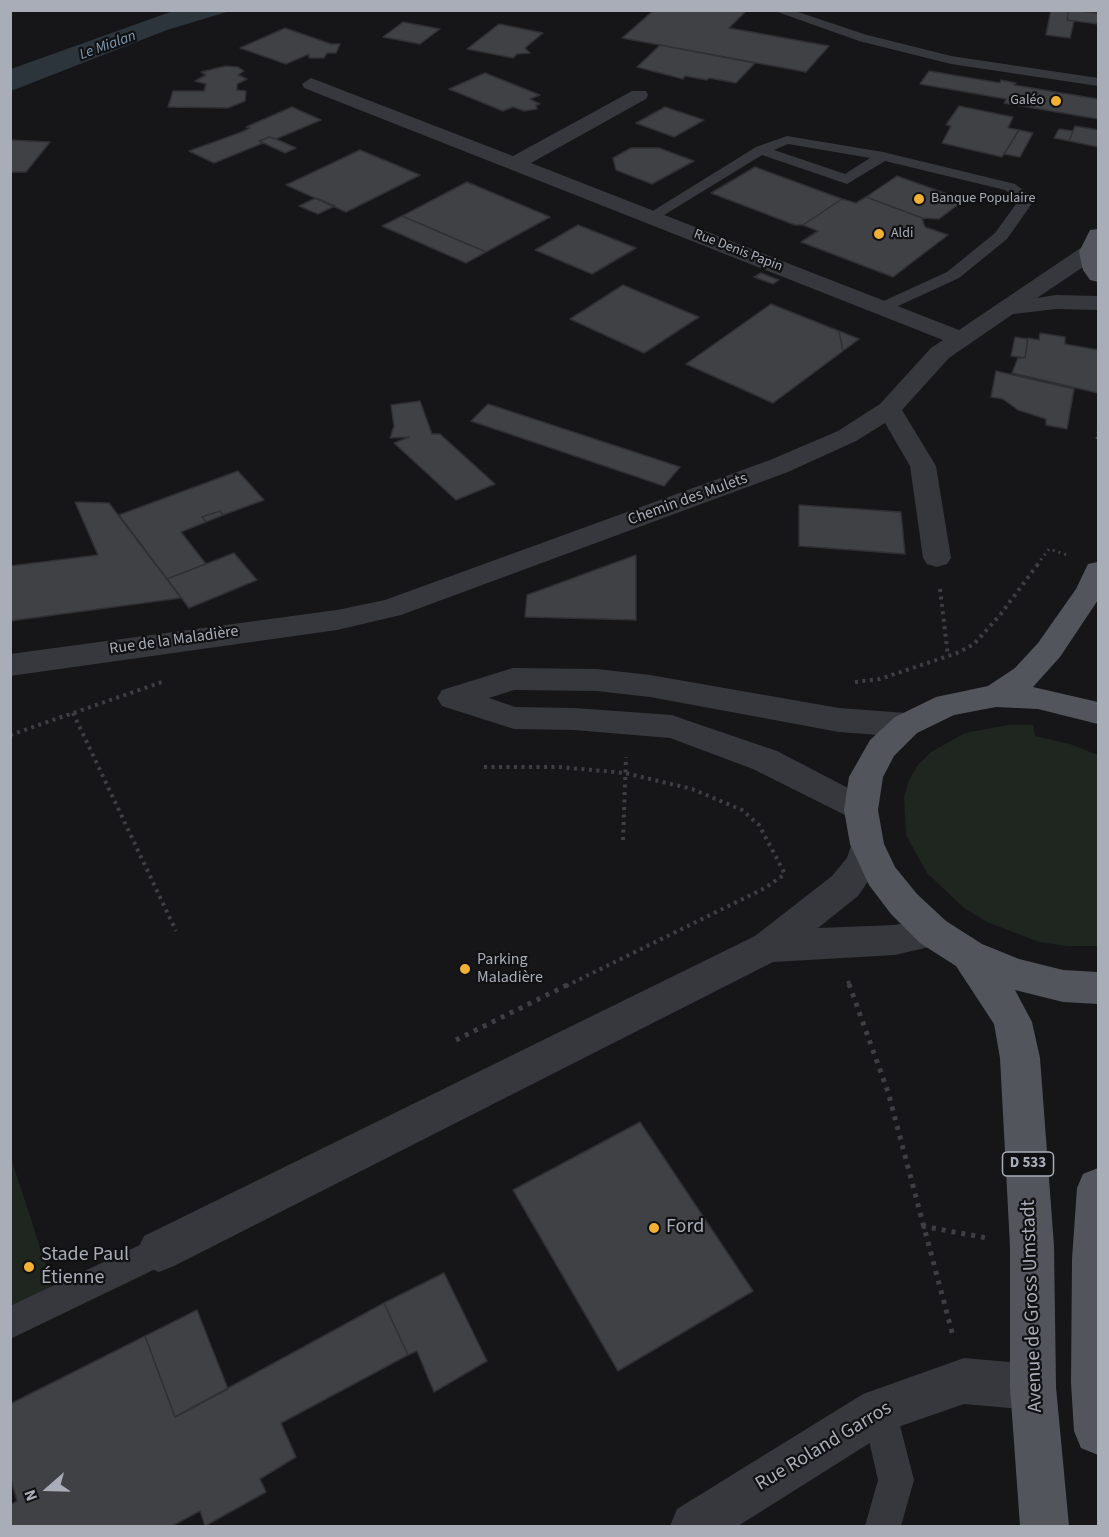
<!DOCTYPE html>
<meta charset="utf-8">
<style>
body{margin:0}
#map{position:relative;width:1109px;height:1537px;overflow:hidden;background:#161618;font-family:"Source Sans 3",sans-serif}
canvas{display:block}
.frame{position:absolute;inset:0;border:12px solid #a8adb8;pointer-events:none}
.north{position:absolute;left:18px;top:1459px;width:60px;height:60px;-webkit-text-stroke:4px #111113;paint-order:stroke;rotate:250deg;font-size:16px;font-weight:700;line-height:24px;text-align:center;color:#a8adb8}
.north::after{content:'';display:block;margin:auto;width:21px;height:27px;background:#a8adb8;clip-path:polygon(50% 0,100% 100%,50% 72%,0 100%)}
</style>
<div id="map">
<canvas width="1109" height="1537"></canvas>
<div class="frame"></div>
<div class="north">N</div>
</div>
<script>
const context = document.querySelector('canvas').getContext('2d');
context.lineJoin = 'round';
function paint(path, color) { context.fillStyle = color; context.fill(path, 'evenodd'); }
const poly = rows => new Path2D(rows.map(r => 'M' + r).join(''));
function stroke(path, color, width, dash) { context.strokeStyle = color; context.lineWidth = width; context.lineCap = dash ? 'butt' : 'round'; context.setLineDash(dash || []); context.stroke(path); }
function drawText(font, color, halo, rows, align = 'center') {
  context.font = font + ' "Source Sans 3",sans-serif'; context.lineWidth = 4.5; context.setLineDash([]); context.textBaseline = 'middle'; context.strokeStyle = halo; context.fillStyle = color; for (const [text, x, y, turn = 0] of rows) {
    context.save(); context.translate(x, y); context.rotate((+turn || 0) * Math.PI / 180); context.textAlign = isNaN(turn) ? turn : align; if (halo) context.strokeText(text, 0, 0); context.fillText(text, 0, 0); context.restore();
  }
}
paint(poly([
 [1008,725,1033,725,1035,736,1070,744,1098,755,1098,946,1067,946,1039,942,987,922,964,908,927,873,906,835,904,797,909,780,918,765,931,752,965,733],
 [10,1155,61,1312,10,1337]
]), '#1e261f');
paint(poly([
 [173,11,230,11,167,30,11,91,11,69]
]), '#2c353c');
const building = poly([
 [654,10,746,11,729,28,829,46,806,72,622,38,654,10],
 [1051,10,1069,10,1067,20,1074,21,1070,38,1046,35,1051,10],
 [1069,10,1098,13,1098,24,1067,20,1069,10],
 [403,22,440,29,420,44,383,37,403,22],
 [499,24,543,33,525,48,530,53,517,54,513,58,467,49,499,24],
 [285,28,331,44,340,44,336,53,327,53,324,58,309,58,309,54,286,64,240,48,285,28],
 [660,45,728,58,755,63,736,83,709,78,707,80,685,76,683,79,637,67,660,45],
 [226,66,238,67,244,71,238,75,247,79,237,84,237,90,246,91,245,101,228,108,168,107,173,91,204,91,206,84,195,81,206,75,201,72,226,66],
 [929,71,1000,83,1001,80,1016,83,1014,85,1098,99,1098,119,1004,103,1006,99,920,84,929,71],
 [485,73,540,95,530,99,540,104,536,105,537,109,524,111,513,107,503,111,449,89,485,73],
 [959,106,1013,117,1008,128,1019,130,1002,157,942,143,951,126,946,125,959,106],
 [292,107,321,120,276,139,269,137,259,141,263,143,214,163,189,151,239,133,250,128,246,127,292,107],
 [665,107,704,120,674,137,636,123,665,107],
 [1075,126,1098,130,1098,147,1069,141,1075,126],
 [1059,129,1073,131,1069,141,1054,138,1059,129],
 [1019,130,1033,133,1020,157,1004,154,1019,130],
 [269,137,276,139,296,148,285,153,259,141,269,137],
 [10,140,50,142,26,172,10,172,10,140],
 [631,148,659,148,694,161,652,184,616,170,613,158,631,148],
 [360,150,420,175,346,212,286,185,360,150],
 [755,167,842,199,803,225,795,225,711,193,755,167],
 [897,176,964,200,939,219,922,218,866,197,897,176],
 [467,182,550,217,486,252,402,216,467,182],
 [866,197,922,218,925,227,948,235,893,277,801,242,818,231,803,225,842,199,856,203,866,197],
 [316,198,335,206,318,214,299,206,316,198],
 [402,216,486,252,466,263,382,226,402,216],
 [578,225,636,248,592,274,535,250,578,225],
 [761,273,779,280,773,284,754,277,761,273],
 [623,285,699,317,644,353,570,319,623,285],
 [771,304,839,331,843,351,773,403,686,364,771,304],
 [839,331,859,339,843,351,839,331],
 [1040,333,1065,337,1065,344,1098,350,1098,393,1012,373,1018,358,1025,358,1028,338,1039,340,1040,333],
 [1015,337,1028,339,1025,358,1011,356,1015,337],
 [996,371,1074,389,1067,429,1046,425,1046,419,1018,410,1003,399,991,397,996,371],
 [420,401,432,434,440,434,495,484,456,500,394,443,409,437,390,438,394,426,391,405,420,401],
 [488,404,680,467,664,486,471,421,488,404],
 [238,471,264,500,223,515,220,511,202,517,206,522,181,532,206,564,167,579,119,515,238,471],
 [75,502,109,503,181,598,10,621,10,566,98,555,75,502],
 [799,505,901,512,905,554,799,546,799,505],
 [220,511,223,515,206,522,202,517,220,511],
 [234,553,257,580,189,608,167,579,234,553],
 [636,555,636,620,525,617,527,595,636,555],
 [640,1122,753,1291,618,1371,513,1190,640,1122],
 [444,1273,487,1361,434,1392,417,1351,408,1355,384,1303,444,1273],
 [384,1303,408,1355,281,1423,296,1457,260,1479,266,1492,205,1526,200,1511,172,1526,10,1526,10,1505,17,1501,10,1476,10,1404,145,1336,175,1417,384,1303],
 [197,1310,228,1389,175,1417,145,1336,197,1310]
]);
paint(building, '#404145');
stroke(building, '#303034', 1.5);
stroke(poly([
 [1097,439,1098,432],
 [1037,565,1049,549,1067,555]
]), '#3d3f44', 3, [2, 4]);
stroke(poly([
 [940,589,948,656],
 [855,682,880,679,957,653,974,644,1000,615,1038,564],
 [73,713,176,931],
 [10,735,165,681],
 [484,767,558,767,625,773,692,789,742,810,759,825,785,874],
 [623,840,626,757],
 [848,981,850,986],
 [566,986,765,888,785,874]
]), '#3d3f44', 4, [3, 4.5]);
stroke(poly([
 [849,984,888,1092,953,1336],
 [456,1040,569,984],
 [922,1226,987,1238]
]), '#3d3f44', 5, [4, 6]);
paint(poly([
 [772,10,792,10,867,35,951,56,1098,78,1098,86,951,64,859,41,772,10],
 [787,136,883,152,1015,184,1035,199,1007,239,959,278,883,313,877,312,875,308,877,304,947,272,995,233,1019,200,1005,190,885,161,847,184,762,155,656,220,646,220,643,217,756,147,787,136],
 [788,144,870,158,845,174,774,150,788,144],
 [159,1236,170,1240,175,1251,170,1262,10,1339,10,1306,159,1236],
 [879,1393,891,1398,896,1410,914,1480,901,1526,865,1526,878,1480,862,1410,867,1398,879,1393]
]), '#37383d');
paint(poly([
 [311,78,513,156,632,91,646,91,648,95,646,99,531,163,959,330,1082,247,1098,247,1098,257,1037,298,1056,295,1098,296,1098,310,1056,309,1013,314,949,358,902,410,936,466,951,558,947,564,937,567,927,564,923,558,910,466,885,423,856,441,788,472,401,615,337,630,10,676,10,654,337,610,385,600,770,460,838,431,880,404,931,348,943,340,304,88,302,84,311,78],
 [513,668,597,669,650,675,839,708,906,713,917,717,922,725,917,733,906,737,839,732,650,697,597,691,514,690,489,698,515,707,574,708,672,715,683,719,777,751,873,801,878,810,873,819,861,823,753,769,670,738,574,730,514,729,442,706,437,698,442,690,513,668],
 [867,831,879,834,884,844,881,862,858,896,818,928,895,925,933,917,946,921,951,932,946,943,895,955,773,962,174,1266,159,1272,144,1266,137,1251,144,1236,755,936,832,876,847,858,855,834,867,831],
 [964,1358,1033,1364,1049,1371,1056,1387,1049,1403,1033,1410,964,1404,892,1429,738,1526,670,1526,677,1509,863,1394,964,1358]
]), '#37383d');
paint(poly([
 [1098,229,1098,282,1090,280,1083,270,1079,252,1090,230,1098,229],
 [1098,562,1098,600,1060,657,1033,687,1098,702,1098,724,1038,709,996,707,954,715,917,733,894,756,883,777,878,810,884,844,895,867,917,894,946,921,982,944,1019,959,1063,970,1098,972,1098,1004,1063,1002,1015,990,1032,1022,1040,1058,1054,1246,1056,1387,1069,1526,1020,1526,1010,1387,1010,1246,1000,1058,994,1024,956,966,920,943,891,914,869,885,850,844,844,810,849,777,870,740,895,717,936,697,988,686,1015,668,1038,643,1076,589,1088,564,1098,562],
 [1098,1168,1098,1455,1081,1448,1074,1431,1071,1383,1072,1259,1077,1188,1083,1174,1098,1168]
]), '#53555c');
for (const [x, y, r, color] of [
 [1056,101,6,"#f2b134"],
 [919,199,6,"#f2b134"],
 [879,234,6,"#f2b134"],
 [465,969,6,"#f2b134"],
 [654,1228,6,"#f2b134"],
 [29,1267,6,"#f2b134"]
]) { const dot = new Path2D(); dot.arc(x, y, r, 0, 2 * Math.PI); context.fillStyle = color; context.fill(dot); stroke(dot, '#111113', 2); }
drawText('14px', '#a8adb8', '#111113', [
 ["Galéo",1044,101,"right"],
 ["Banque Populaire",931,199],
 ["Aldi",891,234]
], 'left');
drawText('14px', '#a8adb8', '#111113', [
 ["Rue Denis Papin",738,251,21]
]);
drawText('italic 15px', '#7f9bb3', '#111113', [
 ["Le Mialan",108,46,-20]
]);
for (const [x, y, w] of [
 [1028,1164,51]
]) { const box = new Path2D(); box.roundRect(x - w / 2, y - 12, w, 24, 4.5); context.fillStyle = '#111113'; context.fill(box); stroke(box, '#a8adb8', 1.5); }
drawText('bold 15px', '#a8adb8', null, [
 ["D 533",1028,1164]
]);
drawText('16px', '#a8adb8', '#111113', [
 ["Chemin des Mulets",688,500,-20],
 ["Rue de la Maladière",174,641,-8]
]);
drawText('16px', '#a8adb8', '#111113', [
 ["Parking",477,960],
 ["Maladière",477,978]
], 'left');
drawText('20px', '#a8adb8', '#111113', [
 ["Ford",666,1228],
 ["Stade Paul",41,1256],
 ["Étienne",41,1279]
], 'left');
drawText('20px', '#a8adb8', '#111113', [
 ["Avenue de Gross Umstadt",1033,1306,-92],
 ["Rue Roland Garros",824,1447,-31]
]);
</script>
